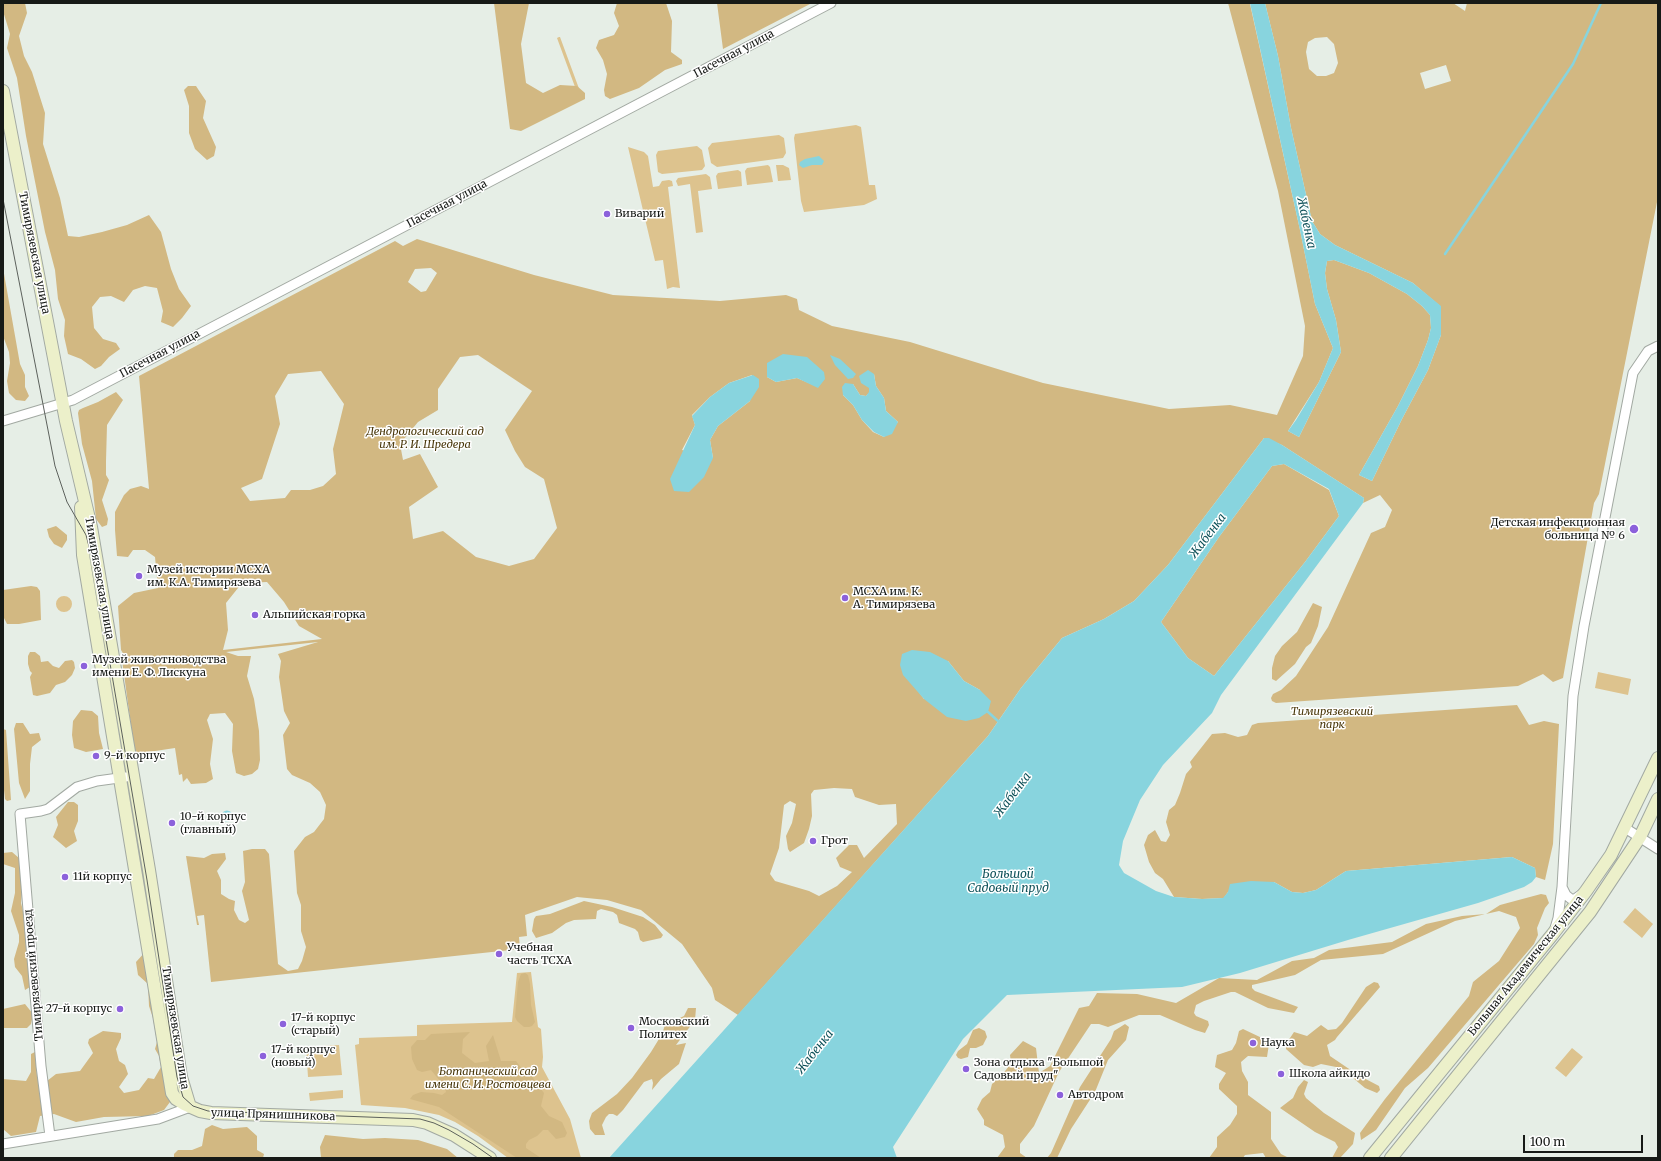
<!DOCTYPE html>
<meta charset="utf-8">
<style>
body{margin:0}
#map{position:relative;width:1661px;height:1161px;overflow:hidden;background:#e6eee6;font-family:Merriweather,serif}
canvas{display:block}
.frame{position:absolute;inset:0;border:4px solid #171a17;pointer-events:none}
.scale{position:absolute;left:1523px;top:1135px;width:120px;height:18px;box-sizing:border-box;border:2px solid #171a17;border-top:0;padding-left:5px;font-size:12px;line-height:14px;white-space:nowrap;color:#171a17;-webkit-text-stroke:3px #fff;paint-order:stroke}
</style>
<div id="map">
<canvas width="1661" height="1161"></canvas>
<div class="frame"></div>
<div class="scale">100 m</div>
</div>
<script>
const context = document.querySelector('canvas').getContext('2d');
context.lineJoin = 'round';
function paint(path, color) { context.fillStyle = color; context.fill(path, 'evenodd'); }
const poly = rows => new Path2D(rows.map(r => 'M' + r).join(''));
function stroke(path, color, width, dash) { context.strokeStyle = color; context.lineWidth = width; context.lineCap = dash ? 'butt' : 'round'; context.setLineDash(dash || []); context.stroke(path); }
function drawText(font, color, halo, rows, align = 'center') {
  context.font = font + ' Merriweather,serif'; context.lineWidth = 3; context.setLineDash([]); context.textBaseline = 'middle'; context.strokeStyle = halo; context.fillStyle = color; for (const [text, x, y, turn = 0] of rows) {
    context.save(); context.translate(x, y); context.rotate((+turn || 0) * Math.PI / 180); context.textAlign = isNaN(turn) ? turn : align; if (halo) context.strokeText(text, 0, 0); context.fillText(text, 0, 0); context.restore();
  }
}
paint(poly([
 [559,37,560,37,581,94,578,95,557,38],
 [856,125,861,127,869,185,875,185,877,199,864,205,804,212,801,201,794,138,795,134],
 [779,135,784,138,786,153,783,158,717,167,711,163,708,148,712,143],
 [697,146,702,150,705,166,702,170,662,174,658,172,656,155,658,151],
 [628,147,644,152,648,156,653,187,659,186,662,181,669,180,672,181,673,186,668,187,680,288,673,287,667,289,663,260,655,261],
 [768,165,770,167,773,182,747,185,745,171,747,168],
 [776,165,783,165,789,168,791,180,778,181],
 [738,170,741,172,742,186,718,189,716,176,718,173],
 [706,174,710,177,712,189,698,191,703,232,696,233,690,184,678,186,676,181,678,178],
 '56 604a8 8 0 1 1 16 0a8 8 0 1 1-16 0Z',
 [1598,672,1631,679,1628,695,1595,688],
 [1635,908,1653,924,1642,938,1623,922],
 [531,972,538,1027,541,1029,543,1057,542,1067,570,1119,581,1158,508,1158,478,1136,455,1122,439,1115,405,1108,361,1105,355,1045,359,1044,359,1038,417,1036,417,1025,512,1022,517,973],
 [339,1045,342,1075,308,1077,306,1047],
 [1572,1048,1583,1057,1566,1077,1555,1068],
 [343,1090,343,1098,310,1101,309,1093]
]), '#ddc38e');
paint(poly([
 [3,3,25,3,27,13,19,36,24,56,32,72,45,113,43,144,60,198,68,236,79,237,102,232,127,225,149,215,161,232,171,269,179,289,191,306,182,318,173,327,161,322,163,311,157,288,145,286,133,290,124,302,111,296,100,297,92,307,94,328,103,339,116,343,120,349,109,357,101,366,95,369,81,359,68,354,64,336,65,320,58,299,55,270,45,232,26,136,17,78,7,48,10,34,3,11],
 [494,3,529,3,521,44,526,83,543,93,560,85,577,86,585,93,585,99,521,131,510,129],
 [617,3,666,3,672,21,671,52,682,60,682,64,665,70,639,88,610,99,605,96,604,90,607,74,603,60,596,48,599,40,614,35,619,26,614,13],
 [717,3,812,3,723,49],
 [1228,3,1250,4,1300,230,1315,304,1333,348,1319,382,1288,431,1299,437,1341,352,1336,320,1327,289,1325,273,1327,261,1334,260,1369,273,1407,294,1422,306,1430,315,1431,328,1428,340,1418,366,1398,406,1359,475,1372,481,1402,419,1428,370,1441,335,1441,307,1413,283,1335,245,1320,234,1312,221,1291,128,1278,56,1265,3,1453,3,1465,11,1467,3,1658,3,1658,197,1599,494,1594,503,1563,678,1553,682,1543,674,1518,686,1276,703,1272,701,1271,698,1273,694,1281,690,1296,676,1328,627,1371,533,1385,527,1392,510,1380,495,1363,503,1364,498,1282,445,1264,438,1168,565,1134,601,1104,619,1062,638,1021,688,988,736,738,1015,715,1000,712,988,682,944,641,910,607,900,577,897,525,915,527,936,519,937,520,949,211,982,204,915,197,916,199,925,197,925,186,856,204,858,212,854,225,853,226,859,217,871,221,880,221,894,229,899,235,901,234,910,239,920,245,923,249,920,242,891,245,882,243,851,252,849,265,849,269,854,278,964,288,971,298,969,302,961,306,947,301,931,301,905,297,893,294,851,305,837,314,832,324,819,326,805,320,792,310,783,292,775,287,769,283,735,290,723,284,711,279,677,281,661,278,654,318,642,226,652,238,656,251,656,247,676,254,699,259,731,260,760,258,769,252,774,244,776,236,773,232,751,233,724,225,713,210,714,207,720,213,739,210,764,213,779,206,783,191,784,187,778,183,782,182,774,179,775,175,748,135,754,122,660,127,660,121,650,118,606,134,593,158,588,155,557,145,550,133,550,128,557,117,556,115,530,115,512,124,495,130,489,141,486,149,489,139,376,395,241,403,246,417,239,534,275,613,295,720,301,786,295,797,299,799,310,832,326,910,342,1043,383,1169,409,1230,405,1277,415,1303,356,1305,326,1278,191],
 [1327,37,1334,44,1338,63,1334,73,1326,76,1317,76,1309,69,1306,52,1308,42,1315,38],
 [1446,65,1451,81,1425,89,1420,73],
 [431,268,437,273,426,291,421,292,408,282,415,269],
 [478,355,532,391,505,430,515,451,525,467,544,479,557,528,534,559,509,566,476,557,443,531,413,539,409,507,438,487,420,454,403,460,400,444,418,422,438,410,438,389,460,357],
 [321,371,344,404,333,449,336,474,323,486,310,490,291,490,285,498,250,501,241,488,262,479,280,424,275,396,288,374],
 [824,372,818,387,797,378,776,382,767,377],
 [874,374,876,386,884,398,886,411,898,422,884,437,873,432,862,420,853,405,843,395,853,384,860,395,866,396,870,392,869,388],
 [752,375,750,401,718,426,710,440,713,458,682,450,695,425,692,415,710,397,729,383],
 [267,582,284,602,299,626,322,639,223,650,228,630,226,603,242,583],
 [948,661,964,681,980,690,924,699,916,688],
 [834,788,852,789,855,797,879,805,896,804,897,824,864,858,857,845,849,845,836,858,840,867,852,872,837,886,819,896,809,891,775,881,770,874,779,848,784,805,790,801,796,804,792,823,786,836,788,849,790,852,804,843,809,829,812,816,811,794,814,790],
 [188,86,196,86,206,101,203,118,216,147,214,156,207,160,195,149,189,133,189,106,184,90],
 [3,268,20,364,25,375,25,387,29,396,25,401,16,400,9,393,7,381,10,363,9,352,3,336],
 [116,392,123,400,107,425,106,461,106,475,109,480,102,500,108,519,107,525,102,527,96,519,92,481,82,444,78,413,79,410,83,408,98,402],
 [1284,464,1329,490,1339,516,1305,562,1214,676,1188,658,1161,622,1219,537,1272,466],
 [56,526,67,535,67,540,62,548,54,544,49,537,47,529],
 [31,586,37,587,40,591,41,620,19,624,7,624,3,616,3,590],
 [1313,603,1322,607,1318,626,1311,643,1306,647,1295,664,1276,681,1272,679,1272,668,1275,656,1282,646,1297,632],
 [30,652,35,652,40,656,41,662,48,661,53,666,59,668,65,661,72,660,74,662,75,668,72,675,65,682,56,685,50,693,37,696,33,695,30,677,32,673,30,671,28,664,28,656],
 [1517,705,1529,725,1544,721,1559,724,1553,844,1545,880,1536,877,1535,868,1512,857,1346,871,1316,890,1303,893,1292,892,1274,882,1228,892,1224,898,1202,899,1174,897,1163,879,1155,873,1149,862,1144,845,1148,835,1155,830,1161,841,1166,842,1170,835,1166,822,1169,810,1175,805,1180,793,1186,774,1192,767,1190,762,1212,734,1225,733,1238,737,1247,735,1252,725,1258,723],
 [81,710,92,711,98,716,99,733,103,749,86,752,74,748,72,735,73,721],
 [16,723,23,723,30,734,39,733,41,740,32,747,30,764,30,791,25,799,19,783,14,729],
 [3,729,6,730,11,800,7,801,5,799,3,781],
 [68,802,74,802,78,805,78,821,74,831,77,841,66,848,53,837,58,825,56,817],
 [12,852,19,858,23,877,21,903,26,923,30,987,25,990,22,976,15,967,14,959,19,942,19,935,11,911,15,893,15,868,3,864,3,853],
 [1541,894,1546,895,1549,903,1545,908,1537,928,1538,935,1534,944,1428,1068,1405,1088,1376,1130,1361,1140,1360,1133,1385,1099,1469,996,1473,982,1499,961,1520,928,1516,917,1499,911,1455,921,1383,954,1321,960,1295,975,1252,985,1252,988,1255,991,1298,1007,1294,1013,1268,1008,1235,992,1231,992,1204,1001,1196,1005,1194,1013,1196,1016,1208,1021,1209,1025,1205,1033,1195,1030,1160,1015,1139,1015,1108,1027,1099,1024,1091,1024,1059,1072,1034,1126,1020,1144,1020,1153,1027,1158,997,1158,1005,1147,1003,1135,984,1125,984,1120,977,1109,982,1099,990,1092,992,1084,1006,1070,1011,1063,1010,1055,1023,1041,1036,1048,1039,1073,1050,1066,1079,1008,1089,1006,1097,993,1137,994,1176,1003,1219,978,1257,980,1292,961,1314,958,1329,950,1392,942,1426,924,1462,916,1486,914,1500,905],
 [584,901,612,907,643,917,655,925,663,935,661,938,643,942,640,940,638,932,635,929,619,923,617,915,613,912,601,909,597,911,596,919,574,920,566,923,552,933,536,938,532,931,534,919,536,916,550,914],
 [146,951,170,1090,170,1102,164,1110,148,1116,104,1117,76,1122,54,1114,40,1116,36,1132,11,1136,3,1129,3,1079,26,1081,31,1072,31,1054,35,1052,37,1076,47,1081,56,1074,80,1071,93,1053,88,1043,89,1039,103,1031,121,1033,121,1038,116,1049,119,1061,125,1065,128,1074,119,1087,124,1093,139,1090,148,1078,154,1079,161,1067,159,1056,155,1049,157,1042,153,1018,149,1006,148,984,138,975,136,962],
 [525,973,528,975,530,984,531,1005,535,1022,532,1026,529,1027,524,1027,517,1021,515,1017,518,982,521,974],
 [1374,982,1378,983,1380,987,1337,1037,1335,1040,1327,1045,1330,1056,1358,1075,1379,1086,1380,1090,1377,1093,1365,1088,1341,1068,1321,1064,1313,1067,1304,1065,1286,1049,1286,1044,1294,1032,1307,1036,1321,1025,1328,1030,1336,1029,1342,1023,1366,987],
 [25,1004,33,1014,31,1024,27,1028,3,1028,3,1009],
 [688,1008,696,1008,695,1020,676,1045,686,1043,679,1064,661,1079,652,1090,653,1083,652,1079,644,1082,623,1110,617,1116,613,1114,609,1114,606,1117,602,1125,605,1135,595,1135,590,1129,589,1121,592,1113,617,1094,632,1078,651,1052,662,1034,665,1025,684,1016],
 [1125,1024,1129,1027,1126,1040,1108,1060,1095,1092,1071,1129,1057,1158,1047,1158,1051,1153,1080,1087,1111,1039,1114,1031],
 [979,1028,985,1031,987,1037,983,1045,976,1048,970,1048,968,1057,961,1059,958,1058,956,1055,958,1051,967,1044,973,1030],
 [1243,1029,1262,1038,1269,1044,1267,1057,1248,1056,1241,1062,1242,1071,1248,1082,1248,1095,1271,1112,1271,1139,1281,1154,1289,1158,1266,1158,1263,1153,1245,1155,1243,1158,1209,1158,1217,1147,1217,1137,1230,1125,1237,1114,1237,1106,1219,1089,1219,1084,1226,1073,1215,1067,1217,1055,1232,1050,1236,1043,1239,1031],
 [470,1032,463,1039,462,1053,475,1063,489,1061,486,1046,493,1035,501,1061,516,1061,522,1069,532,1076,536,1083,544,1093,541,1106,549,1116,562,1122,567,1133,565,1137,556,1139,548,1130,543,1130,537,1136,529,1140,526,1144,526,1148,541,1158,517,1158,439,1107,410,1099,413,1095,421,1092,434,1093,442,1095,446,1092,445,1088,440,1081,431,1070,422,1072,417,1070,412,1059,411,1047,417,1040,425,1040,431,1034],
 [1304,1080,1308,1082,1304,1094,1306,1098,1324,1113,1355,1133,1353,1144,1340,1158,1332,1158,1338,1147,1335,1142,1315,1132,1280,1108,1293,1098,1298,1087],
 [212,1125,223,1129,247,1127,257,1136,257,1150,264,1154,263,1158,174,1158,174,1154,178,1150,192,1150,202,1146,205,1129],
 [325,1135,363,1139,385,1138,418,1140,447,1149,458,1158,321,1158,320,1147]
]), '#d2b882');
paint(poly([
 [1250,3,1265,3,1278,56,1291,128,1312,221,1320,234,1335,245,1413,283,1441,306,1441,335,1428,370,1402,419,1372,481,1359,475,1398,406,1418,366,1428,340,1431,328,1430,315,1422,306,1407,294,1369,273,1334,260,1327,261,1325,273,1327,289,1336,320,1341,352,1299,437,1288,431,1296,420,1319,382,1333,348,1315,304,1300,230],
 [819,156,824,161,822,165,812,165,803,168,799,165,800,162,805,159],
 [783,354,807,357,824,372,825,379,818,388,797,378,776,382,767,377,767,363],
 [830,355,840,359,856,374,853,378,848,379,835,365],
 [868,370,874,374,876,386,884,398,886,411,898,422,892,434,884,437,874,432,862,420,853,405,843,395,842,387,845,383,853,384,860,395,866,396,869,392,869,388,861,383,859,376],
 [753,375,759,379,759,387,750,401,718,426,710,440,713,458,704,477,689,492,674,491,670,479,695,425,692,416,710,397,729,383],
 [1264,438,1269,438,1282,445,1364,498,1363,503,1221,695,1212,713,1163,765,1140,800,1123,841,1119,865,1124,873,1156,891,1174,897,1202,899,1223,898,1228,892,1230,884,1251,881,1274,882,1292,892,1303,893,1316,890,1346,871,1512,857,1535,868,1536,877,1532,882,1524,887,1478,903,1348,940,1240,973,1182,987,1007,995,963,1039,893,1147,897,1158,609,1158,988,736,1021,688,1062,638,1104,619,1134,601,1168,565],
 [1284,464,1329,489,1339,516,1305,562,1214,676,1188,658,1161,622,1219,537,1272,466],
 [912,650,930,652,948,661,964,681,980,690,991,701,988,712,979,718,966,721,947,717,924,699,903,675,900,665,902,654],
 '221.5 816a5.5 5.5 0 1 1 11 0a5.5 5.5 0 1 1-11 0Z'
]), '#88d4de');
stroke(poly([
 [1445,254,1573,64,1601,3],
 [988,712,998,721]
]), '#88d4de', 2.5);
const minor = poly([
 [3,421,73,400,831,3],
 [1625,828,1658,849],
 [1562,887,1566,895,1571,899,1575,899,1582,894],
 [1555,928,1558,918,1562,887,1573,696,1584,626,1633,373,1648,351,1658,346],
 [50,1136,41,1066,20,814,41,811,48,809,77,787,97,781,126,777],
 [3,1144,158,1119,190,1107]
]);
const secondary = poly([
 [3,91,66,421,91,527,149,870,181,1077,190,1107],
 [81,507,83,555,172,1093,176,1099,184,1104,200,1111,211,1113,357,1118,413,1120,427,1123,454,1135,490,1158],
 [1370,1158,1552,935,1586,891,1611,855,1658,758],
 [1391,1158,1590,912,1640,837,1658,799]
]);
stroke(minor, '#a2a9a2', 11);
stroke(secondary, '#a2a9a2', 14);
stroke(minor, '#fff', 9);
stroke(secondary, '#ecf0ca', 12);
stroke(poly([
 [3,199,55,466,67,502,86,535,92,558,147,880,177,1077,183,1097,193,1106,208,1111,420,1119,434,1123,449,1130,473,1144,493,1158]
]), '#5c615c', 1);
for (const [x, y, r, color] of [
 [607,214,4,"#8c61db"],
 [1634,529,5,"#8c61db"],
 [139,576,4,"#8c61db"],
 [845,598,4,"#8c61db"],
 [255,615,4,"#8c61db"],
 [84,666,4,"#8c61db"],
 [96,756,4,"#8c61db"],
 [172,823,4,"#8c61db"],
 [813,841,4,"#8c61db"],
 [65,877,4,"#8c61db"],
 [499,954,4,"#8c61db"],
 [120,1009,4,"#8c61db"],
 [283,1024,4,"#8c61db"],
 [631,1028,4,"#8c61db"],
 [1253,1043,4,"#8c61db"],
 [263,1056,4,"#8c61db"],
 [966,1069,4,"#8c61db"],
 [1281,1074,4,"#8c61db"],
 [1060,1095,4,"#8c61db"]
]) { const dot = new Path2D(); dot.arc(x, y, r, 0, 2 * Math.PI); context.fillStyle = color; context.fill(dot); stroke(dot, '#fff', 1.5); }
drawText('11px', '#171a17', '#fff', [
 ["Пасечная улица",734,54,-28],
 ["Пасечная улица",447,204,-28],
 ["Тимирязевская улица",34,253,79],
 ["Пасечная улица",160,354,-28],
 ["Тимирязевская улица",99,578,80],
 ["Большая Академическая улица",1526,966,-51],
 ["Тимирязевский проезд",34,975,-95],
 ["Тимирязевская улица",175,1028,81],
 ["улица Прянишникова",273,1115,2]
]);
drawText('11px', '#171a17', '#fff', [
 ["Виварий",615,214],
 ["Детская инфекционная",1625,523,"right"],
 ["больница № 6",1625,536,"right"],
 ["Музей истории МСХА",147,570],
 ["им. К.А. Тимирязева",147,583],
 ["МСХА им. К.",853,592],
 ["А. Тимирязева",853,605],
 ["Альпийская горка",263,615],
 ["Музей животноводства",92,660],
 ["имени Е. Ф. Лискуна",92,673],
 ["9-й корпус",104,756],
 ["10-й корпус",180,817],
 ["(главный)",180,830],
 ["Грот",821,841],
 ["11й корпус",73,877],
 ["Учебная",507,948],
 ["часть ТСХА",507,961],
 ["27-й корпус",112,1009,"right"],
 ["17-й корпус",291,1018],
 ["(старый)",291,1031],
 ["Московский",639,1022],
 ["Политех",639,1035],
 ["Наука",1261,1043],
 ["17-й корпус",271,1050],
 ["(новый)",271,1063],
 ["Зона отдыха \"Большой",974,1063],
 ["Садовый пруд\"",974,1076],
 ["Школа айкидо",1289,1074],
 ["Автодром",1068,1095]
], 'left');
drawText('italic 11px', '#483609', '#fff', [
 ["Дендрологический сад",425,432],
 ["им. Р. И. Шредера",425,445],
 ["Тимирязевский",1332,712],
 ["парк",1332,725],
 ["Ботанический сад",488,1072],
 ["имени С. И. Ростовцева",488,1085]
]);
drawText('italic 12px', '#0f525a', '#fff', [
 ["Жабенка",1306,223,78],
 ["Жабенка",1208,536,-53],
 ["Жабенка",1013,795,-53],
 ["Большой",1008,875],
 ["Садовый пруд",1008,889],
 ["Жабенка",815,1052,-52]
]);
</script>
